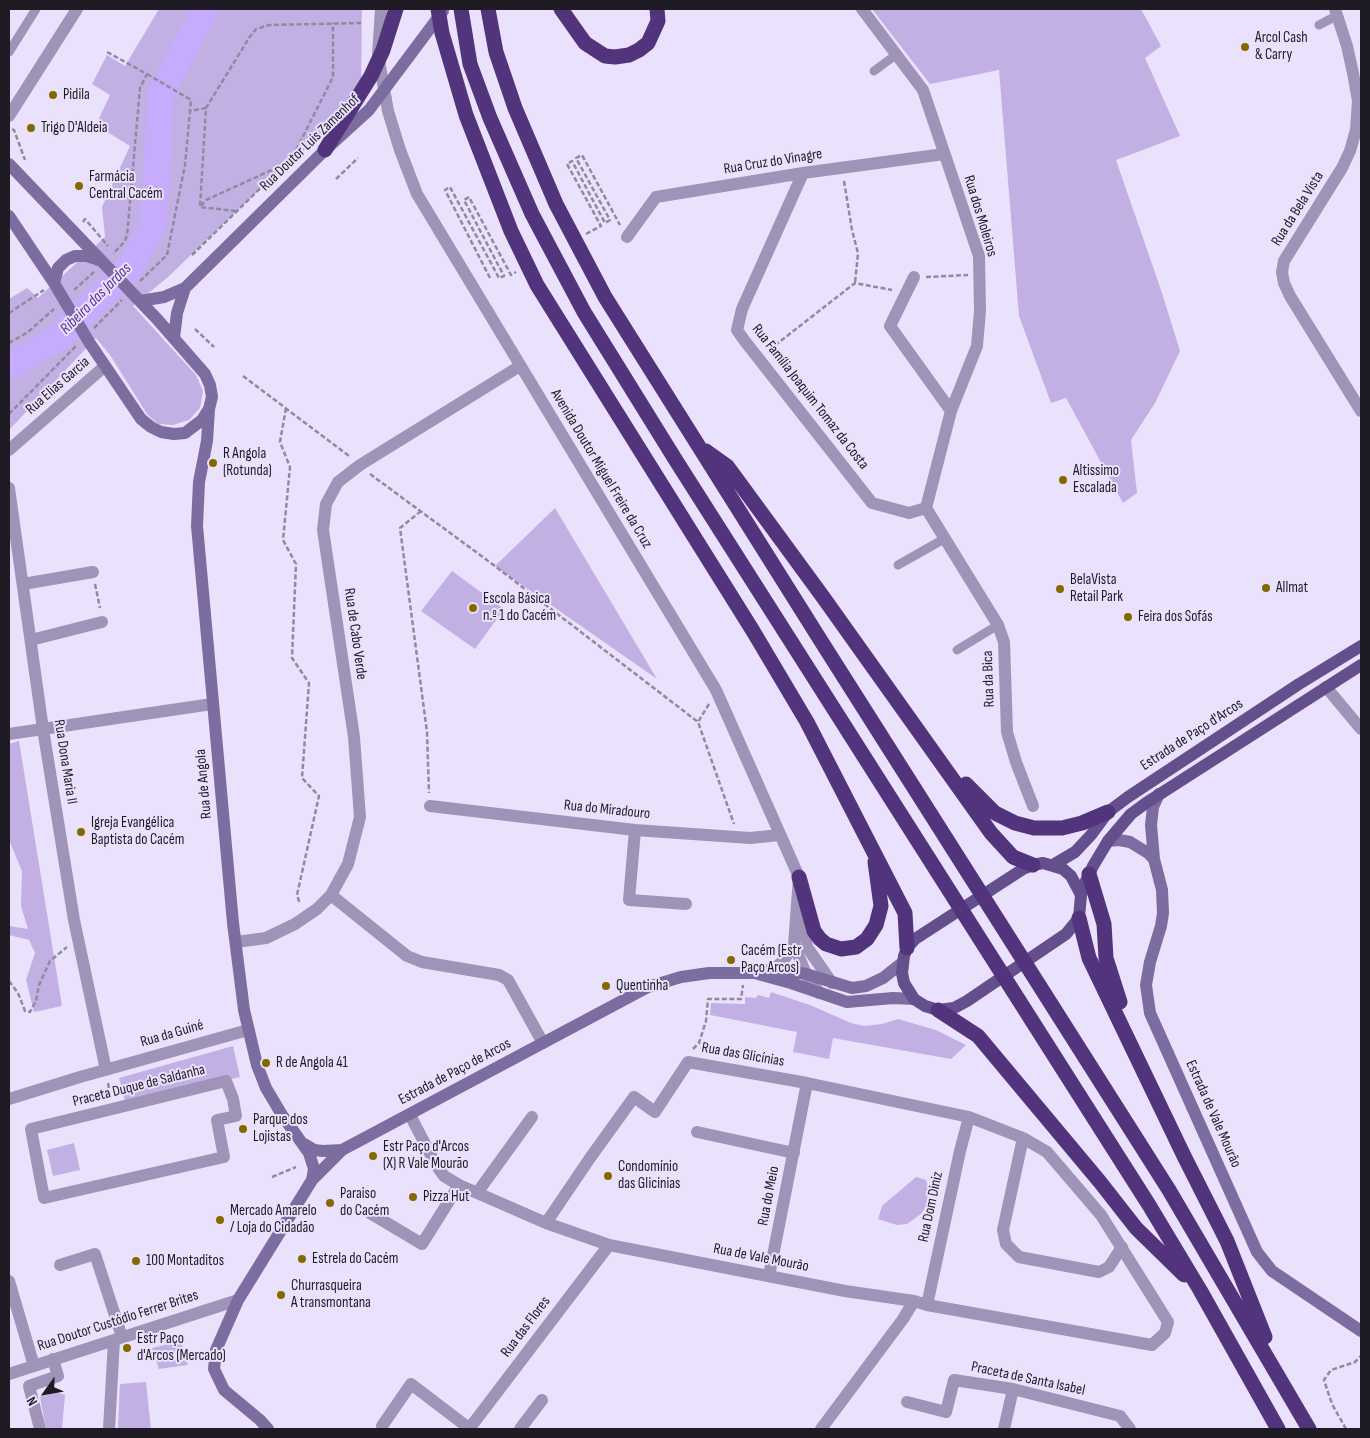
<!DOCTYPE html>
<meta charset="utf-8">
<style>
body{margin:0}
#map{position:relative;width:1370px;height:1438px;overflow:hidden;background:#eae1fd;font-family:"Sofia Sans Condensed",sans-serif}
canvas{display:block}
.frame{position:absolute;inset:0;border:10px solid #1e1b25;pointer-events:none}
.north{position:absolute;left:20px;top:1368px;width:50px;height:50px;-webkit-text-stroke:4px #eae1fd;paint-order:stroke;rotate:238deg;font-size:14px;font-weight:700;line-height:20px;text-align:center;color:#1e1b25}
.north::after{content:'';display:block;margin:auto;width:18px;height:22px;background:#1e1b25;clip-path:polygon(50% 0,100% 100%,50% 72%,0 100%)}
</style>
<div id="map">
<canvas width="1370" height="1438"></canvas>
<div class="frame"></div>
<div class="north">N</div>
</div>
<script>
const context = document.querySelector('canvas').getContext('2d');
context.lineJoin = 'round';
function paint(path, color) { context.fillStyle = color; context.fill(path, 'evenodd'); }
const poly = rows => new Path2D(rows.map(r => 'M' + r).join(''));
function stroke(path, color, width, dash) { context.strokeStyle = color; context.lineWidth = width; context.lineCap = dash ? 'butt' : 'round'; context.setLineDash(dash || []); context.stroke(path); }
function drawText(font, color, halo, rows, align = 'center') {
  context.font = font + ' "Sofia Sans Condensed",sans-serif'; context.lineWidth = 4; context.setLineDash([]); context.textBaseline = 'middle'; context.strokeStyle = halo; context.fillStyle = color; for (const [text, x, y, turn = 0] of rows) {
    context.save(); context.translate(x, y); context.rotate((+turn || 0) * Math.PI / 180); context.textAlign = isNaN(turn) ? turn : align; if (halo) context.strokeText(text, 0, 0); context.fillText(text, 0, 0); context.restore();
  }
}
paint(poly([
 [159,9,362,9,361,89,327,133,285,165,168,277,133,306,196,375,203,391,200,408,189,420,173,425,158,424,147,414,110,355,96,338,9,430,9,299,27,288,38,298,105,237,102,207,130,146,96,125,110,95,92,84,107,55,125,66],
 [872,9,1141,9,1161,46,1145,58,1180,136,1116,160,1161,290,1180,351,1155,403,1131,440,1137,493,1123,503,1066,398,1051,403,1019,316,999,70,930,84],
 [555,508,657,679,495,566],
 [452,571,504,609,475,649,421,611],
 [19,741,62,1006,34,1012,26,980,35,953,29,940,9,935,9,926,28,929,21,906,22,871,9,840,9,744],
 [771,992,810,1005,851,1023,864,1026,882,1024,898,1019,936,1030,966,1045,951,1059,833,1038,829,1059,793,1052,797,1032,710,1015,711,1003,745,1004,745,997,756,998,758,995,769,998],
 [233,1046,240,1077,126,1105,119,1078],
 [74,1143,80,1170,53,1176,47,1150],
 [916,1177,926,1180,928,1186,927,1205,921,1214,907,1224,897,1225,878,1219,882,1206],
 [181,1341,188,1365,159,1369,152,1348],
 [146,1382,151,1429,118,1429,120,1384],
 [57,1392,65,1395,62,1429,46,1429,40,1397]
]), '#c2b0e5');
stroke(poly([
 [9,367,58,338,131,266,153,225,161,93,206,9]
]), '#c7abfd', 26);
stroke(poly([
 [107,52,147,74,140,88,127,236,124,242,113,254],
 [147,74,191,100,190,111],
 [12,129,14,130,25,160],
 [336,179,358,158],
 [844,181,852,230,858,253,855,283],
 [201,206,206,200,285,164,294,154,333,77,333,23],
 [236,211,200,207,206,108,249,38,256,29,269,25,361,23],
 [83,222,85,219,108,246],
 [586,234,601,226,567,164,572,161,605,223,610,220,576,158,582,155,620,225],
 [192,255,284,165],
 [926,277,968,275],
 [490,278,445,190,450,187,499,278,504,276,464,200,469,197,511,275,516,272],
 [140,281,167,255,185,165,190,111,206,108],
 [74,290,94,272],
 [9,313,44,290],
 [94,328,122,300],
 [195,329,214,347],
 [9,343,28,332,54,309],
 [769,350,855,283,892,290],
 [243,376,349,456],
 [286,408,280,442,290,467,283,540,296,564,292,658,309,683,302,778,319,796,297,895,300,904],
 [9,414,76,346],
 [370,474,495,566,698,722],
 [421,511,400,528,427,732,429,793],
 [95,584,100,608],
 [709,704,698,722,734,824],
 [9,981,18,993,25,1011,30,1012,36,1001,39,985,50,961,67,947],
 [693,1049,699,1043,706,1021,708,999,741,999,743,985],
 [108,1083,110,1095],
 [272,1177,296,1167],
 [1346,1429,1332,1404,1324,1380,1331,1370,1355,1362,1361,1356]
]), '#908a9e', 2.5, [5, 2.5]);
stroke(poly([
 [1319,25,1338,15],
 [9,52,36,9],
 [874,71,897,54],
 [898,565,944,539],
 [957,650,998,625]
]), '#9f94b7', 9);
stroke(poly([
 [381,9,378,55,388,111,400,150,417,194,716,690,799,877,794,945,783,961,774,969],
 [862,9,923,90,979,256,980,311,977,346,951,411,926,508],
 [1335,9,1347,46,1353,73,1358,101,1356,130,1350,151,1342,168,1284,261,1282,272,1284,283,1290,296,1361,411],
 [9,116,77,9],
 [803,173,742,309,737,330,744,340,872,503,909,513,926,508],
 [627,237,656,197,803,173,944,154],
 [914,277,890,326,951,411],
 [9,450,105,366],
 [9,488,43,729,74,920,106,1070],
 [926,508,998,625,1004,642,1007,732,1016,762,1033,806],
 [23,584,93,572],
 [31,640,102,622],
 [1326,687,1361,729],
 [9,734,212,704],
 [430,806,635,830,750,838,780,835],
 [635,830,629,900,686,904],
 [331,895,407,956,422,962,499,975,508,980,543,1043],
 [806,909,804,924,807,947,832,983],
 [236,942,266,938,295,924,317,909,331,895,348,864,360,817,354,737,323,530,326,504,338,482,360,465,520,366],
 [794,945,806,974,819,993],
 [226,1081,233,1099,236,1116,217,1120,224,1157,44,1198,31,1129,226,1081],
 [9,1099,80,1077,248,1030],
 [410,1115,436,1165,444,1176,459,1185,546,1223,609,1245,845,1291,914,1301,927,1305,1152,1345,1165,1333,1168,1322,1101,1215,1047,1152,1023,1138,969,1117,807,1083,688,1062,655,1112,634,1097,590,1158,546,1223],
 [697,1132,794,1153],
 [1023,1138,1003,1230,1006,1244,1019,1257,1099,1272,1109,1267,1122,1247],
 [477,1193,532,1117],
 [370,1213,422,1244,459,1185],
 [60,1265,95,1254,122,1337],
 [769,1276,807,1083],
 [9,1281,34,1366],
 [927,1305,960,1151,969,1117],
 [9,1374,238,1300],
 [907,1402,946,1412,954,1380,1013,1389,1120,1416,1130,1429],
 [382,1426,411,1384,470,1429],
 [40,1429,29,1386,58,1376,53,1359],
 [109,1429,114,1340],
 [469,1429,609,1245],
 [520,1429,542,1400],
 [821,1429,903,1319,914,1301],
 [1004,1429,1013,1389]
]), '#9f94b7', 12);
stroke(poly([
 [9,164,157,319,205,374,210,385,212,397,209,409,202,420,185,433,174,434,161,432,151,427,141,419,89,342,54,283,9,216],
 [54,283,58,268,66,260,75,256,87,256,99,260],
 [140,301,164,297,185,288,325,150,369,110,443,11],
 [174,338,177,313,185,288],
 [209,409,207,441,199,482,197,526,233,923,244,1010,257,1065,266,1088,282,1115,309,1153,314,1169,312,1180],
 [1159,794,1153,807,1151,825,1154,859,1162,890,1163,913,1161,926,1150,962,1146,985,1150,1013,1257,1252,1272,1271,1361,1331],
 [1108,841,1119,840,1130,842,1148,853,1154,859],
 [758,974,791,983,847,1002,893,998,914,999],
 [304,1144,314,1150,323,1151,342,1150],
 [268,1429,260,1420,224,1390,214,1369,216,1350,238,1300,312,1180,342,1150,648,987,681,977,709,973,756,973,774,969,806,974,852,988,866,986,883,978,902,963]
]), '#7d6c9f', 12);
stroke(poly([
 [1053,865,1075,852,1091,835,1108,812,1128,797,1299,684,1361,646],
 [1081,895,1071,876,1063,869,1043,863,1033,865,1023,869,915,939,907,948,904,956,902,973,904,983,914,999,925,1006,938,1010,954,1008,967,1001,1066,934,1079,918,1081,895,1085,883,1093,866,1108,841,1131,814,1146,803,1361,665]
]), '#654e8c', 12);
stroke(poly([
 [438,9,442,33,466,115,511,231,537,285,753,631,807,722,905,913,907,948],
 [461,9,470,64,490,118,532,214,584,312,675,459,1149,1205,1200,1290,1278,1429],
 [488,9,496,52,515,108,556,204,605,297,821,641,1169,1190,1309,1429],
 [561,9,585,43,605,56,615,57,629,55,639,50,648,43,658,21,657,9],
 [325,150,371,76,383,50,396,9],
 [706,451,727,466,741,485,823,597,991,833,1013,857,1033,865],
 [966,784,995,813,1015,823,1034,828,1062,828,1082,823,1108,812],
 [1089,874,1104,924,1106,958,1120,1002],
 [799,877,814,931,820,939,826,944,841,949,856,947,867,939,876,925,881,906,875,862],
 [1079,918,1089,958,1184,1156,1227,1241,1265,1337],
 [938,1010,978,1036,1100,1182,1136,1228,1184,1275]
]), '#51347c', 15);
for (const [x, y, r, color] of [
 [1245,47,5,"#846800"],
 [53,95,5,"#846800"],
 [31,128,5,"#846800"],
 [79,186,5,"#846800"],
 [213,463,5,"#846800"],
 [1063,480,5,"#846800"],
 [1266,588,5,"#846800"],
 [1060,589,5,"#846800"],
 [473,608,5,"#846800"],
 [1128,617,5,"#846800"],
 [81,832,5,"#846800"],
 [731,960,5,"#846800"],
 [606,986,5,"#846800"],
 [266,1063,5,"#846800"],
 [243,1129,5,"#846800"],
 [373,1156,5,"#846800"],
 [608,1176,5,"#846800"],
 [413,1197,5,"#846800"],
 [330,1203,5,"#846800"],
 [220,1220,5,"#846800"],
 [302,1259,5,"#846800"],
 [136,1261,5,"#846800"],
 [281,1295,5,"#846800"],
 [127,1348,5,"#846800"]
]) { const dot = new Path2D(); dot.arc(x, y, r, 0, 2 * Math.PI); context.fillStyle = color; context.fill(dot); stroke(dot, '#eae1fd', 2); }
drawText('15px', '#1e1b25', '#eae1fd', [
 ["Arcol Cash",1255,38],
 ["& Carry",1255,55],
 ["Pidila",63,95],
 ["Trigo D'Aldeia",41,128],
 ["Farmácia",89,177],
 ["Central Cacém",89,194],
 ["R Angola",223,454],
 ["(Rotunda)",223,471],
 ["Altissimo",1073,471],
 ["Escalada",1073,488],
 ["BelaVista",1070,580],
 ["Retail Park",1070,597],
 ["Allmat",1276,588],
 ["Escola Básica",483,599],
 ["n.º 1 do Cacém",483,616],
 ["Feira dos Sofás",1138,617],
 ["Igreja Evangélica",91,823],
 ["Baptista do Cacém",91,840],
 ["Cacém (Estr",741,951],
 ["Paço Arcos)",741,968],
 ["Quentinha",616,986],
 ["R de Angola 41",276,1063],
 ["Parque dos",253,1120],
 ["Lojistas",253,1137],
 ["Estr Paço d'Arcos",383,1147],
 ["(X) R Vale Mourão",383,1164],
 ["Condomínio",618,1167],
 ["das Glicinias",618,1184],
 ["Paraiso",340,1194],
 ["do Cacém",340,1211],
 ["Pizza Hut",423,1197],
 ["Mercado Amarelo",230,1211],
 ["/ Loja do Cidadão",230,1228],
 ["Estrela do Cacém",312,1259],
 ["100 Montaditos",146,1261],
 ["Churrasqueira",291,1286],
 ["A transmontana",291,1303],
 ["Estr Paço",137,1339],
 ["d'Arcos (Mercado)",137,1356]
], 'left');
drawText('15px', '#1e1b25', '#eae1fd', [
 ["Rua Doutor Luis Zamenhof",310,143,-44],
 ["Rua Cruz do Vinagre",773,162,-9],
 ["Rua da Bela Vista",1298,209,-58],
 ["Rua dos Moleiros",980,216,73],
 ["Rua Elias Garcia",58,386,-41],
 ["Rua Família Joaquim Tomaz da Costa",810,397,52],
 ["Avenida Doutor Miguel Freire da Cruz",601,469,59],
 ["Rua de Cabo Verde",355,634,82],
 ["Rua da Bica",989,679,-92],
 ["Estrada de Paço d'Arcos",1192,735,-33],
 ["Rua Dona Maria II",65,762,81],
 ["Rua de Angola",204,784,-95],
 ["Rua do Miradouro",607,810,6],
 ["Rua da Guiné",172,1034,-16],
 ["Rua das Glicínias",743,1055,10],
 ["Estrada de Paço de Arcos",455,1072,-28],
 ["Praceta Duque de Saldanha",139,1086,-14],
 ["Estrada de Vale Mourão",1213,1114,66],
 ["Rua do Meio",769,1196,-79],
 ["Rua Dom Diniz",931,1207,-78],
 ["Rua de Vale Mourão",761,1258,11],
 ["Rua Doutor Custódio Ferrer Brites",118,1321,-18],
 ["Rua das Flores",526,1327,-53],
 ["Praceta de Santa Isabel",1028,1379,12]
]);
drawText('italic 16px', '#59318e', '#eae1fd', [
 ["Ribeira das Jardas",96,299,-45]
]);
</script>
